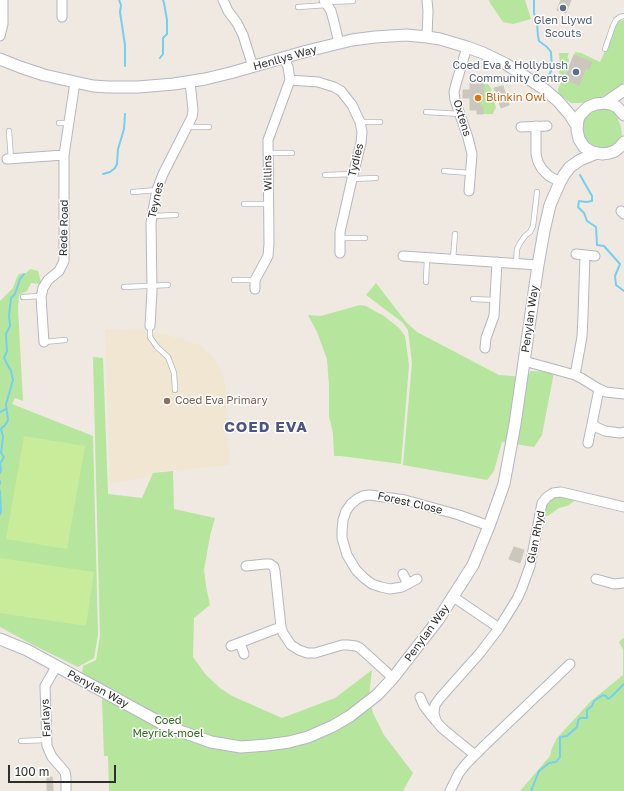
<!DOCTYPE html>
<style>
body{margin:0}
#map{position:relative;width:624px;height:791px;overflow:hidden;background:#efe9e1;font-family:"Golos Text",sans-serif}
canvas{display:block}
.scale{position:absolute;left:8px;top:765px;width:108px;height:18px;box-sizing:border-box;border:2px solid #2e2e2e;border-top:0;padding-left:5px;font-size:12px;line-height:14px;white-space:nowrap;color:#2e2e2e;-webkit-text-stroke:3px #fff;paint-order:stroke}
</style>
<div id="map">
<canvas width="624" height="791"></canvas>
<div class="scale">100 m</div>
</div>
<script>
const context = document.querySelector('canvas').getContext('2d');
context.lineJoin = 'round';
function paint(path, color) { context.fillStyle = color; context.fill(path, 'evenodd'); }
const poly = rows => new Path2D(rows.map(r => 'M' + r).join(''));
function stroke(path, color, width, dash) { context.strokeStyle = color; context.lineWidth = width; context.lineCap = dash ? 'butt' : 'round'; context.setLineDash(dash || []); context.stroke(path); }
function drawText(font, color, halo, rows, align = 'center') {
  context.font = font + ' "Golos Text",sans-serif'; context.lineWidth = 3; context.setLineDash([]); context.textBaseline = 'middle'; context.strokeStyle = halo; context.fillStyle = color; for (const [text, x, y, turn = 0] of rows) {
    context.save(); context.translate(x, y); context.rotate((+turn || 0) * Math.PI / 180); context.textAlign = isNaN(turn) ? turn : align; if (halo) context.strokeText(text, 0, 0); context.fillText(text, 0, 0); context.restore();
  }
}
paint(poly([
 [105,329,145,331,163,334,191,342,201,346,215,359,222,373,226,388,230,465,153,472,150,477,110,483]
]), '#f0e6d1');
paint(poly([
 [489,0,525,0,531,19,513,24,503,22,490,3],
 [624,20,624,82,622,86,609,95,592,99,586,102,580,103,571,103,558,94,558,89,561,82,559,71,560,66,559,53,569,53,567,58,569,59,568,64,569,64,566,75,571,77,569,81,579,85,586,67,589,68,592,62,574,55,575,52,581,53,600,62,606,49,615,25,620,21],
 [484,84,488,84,491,88,496,108,494,111,493,114,483,114,483,107,480,107,480,100,483,100],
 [595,107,611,110,616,114,621,127,622,135,620,141,605,152,587,144,582,133,581,120],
 [30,269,38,271,41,282,40,284,31,283,27,291,19,295,18,309,23,401,15,398,12,404,93,436,98,635,94,658,78,667,35,646,0,627,0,301,13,288,17,277,19,274,26,273],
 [376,283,406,322,417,332,499,375,526,377,531,371,554,372,542,435,534,447,502,442,494,471,487,480,403,465,412,363,408,330,402,322,366,295],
 [360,305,366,306,384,316,399,328,405,336,409,365,401,464,341,456,334,456,333,433,329,416,329,386,327,359,317,332,308,315,321,316],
 [93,357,103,358,108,494,142,498,153,473,173,471,174,509,215,518,210,536,204,570,206,586,210,605,194,618,193,657,206,675,220,688,232,696,282,718,335,698,372,670,369,696,373,713,384,735,413,773,403,791,109,791,108,756,104,756,102,700,104,688,82,674,83,666,96,660,100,636],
 [556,495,574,500,573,502,567,506,559,508,548,516,543,516,544,506],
 [623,638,624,638,624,791,520,791,550,756,552,748,557,738,591,701,623,675,623,650,619,642]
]), '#b6e59e');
paint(poly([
 [24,436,85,446,67,549,6,539],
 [0,558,94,572,86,626,0,613]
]), '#c9ec9a');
stroke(poly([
 [119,0,121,5,120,12,125,45,125,66],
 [534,0,534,13,537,23,538,36,539,41,547,47,551,52,552,69,547,79],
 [160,58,163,54,163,38,167,34,167,20,164,3,163,0],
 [103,174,110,172,115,168,117,164,118,149,124,129,125,114],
 [580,175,592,196,592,201,586,202,579,201,578,207,584,213,587,221,596,227,597,245,604,246,620,264,615,276,616,285,624,291],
 [0,412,6,409],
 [0,473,1,470,0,464,4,457,1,453,3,437,1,429,6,424,8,420,6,404,13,380,11,371,4,358,7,351,6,334,10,326,9,316,11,298,15,294,20,279,24,274],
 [0,481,0,484],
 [0,491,1,512,0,514],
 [531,791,539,771,549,763,556,762,560,757,560,737,567,736,577,727,578,721,580,718,587,718,587,710,592,706,594,701,603,695,606,696,608,699,612,696,624,684]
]), '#75cff0', 2);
const building = poly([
 [561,0,571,0,566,13,557,10,561,0],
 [574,55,592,62,589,69,586,67,579,85,569,81,571,77,566,75,574,55],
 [470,84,484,84,483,100,480,100,480,107,483,107,483,114,477,114,477,110,470,110,470,98,463,98,463,90,470,90,470,84],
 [503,86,509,105,501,108,494,88,503,86],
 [514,547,524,550,520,563,509,559,514,547],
 [47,777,52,777,53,787,47,787,47,777],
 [47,787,53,787,53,791,47,791,47,787]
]);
paint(building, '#cbc7bf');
stroke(building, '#cbc5ba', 1);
const service = poly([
 [325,2,353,1],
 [298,7,327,5],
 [605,49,613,26,616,20,620,17,624,16],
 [426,112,460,114],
 [360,122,380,122],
 [59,123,68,123],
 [187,127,209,127],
 [9,131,11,159],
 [268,153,292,153],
 [444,171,470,173],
 [325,175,353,174],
 [352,179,376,178],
 [133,192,157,190],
 [244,204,269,204],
 [152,216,176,215],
 [340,238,365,238],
 [453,259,455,234],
 [516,264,517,249,520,243,525,236,530,232,533,226,537,192],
 [234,280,255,280],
 [426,282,427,257],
 [124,287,168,285],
 [23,297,41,296],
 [473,299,495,300],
 [150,326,150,337,157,347,168,357,174,373,175,390],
 [44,342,65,340],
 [21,741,47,740]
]);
const minor = poly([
 [62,0,62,17],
 [223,0,228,11,237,23,243,35,253,67],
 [324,0,331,11,334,22,339,43],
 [0,36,3,24,3,0],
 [427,37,428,11,427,0],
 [467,47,456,84,454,92,455,100,468,138,472,154,469,191],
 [290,80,318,82,334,87,341,91,352,105,360,122,362,132,361,143,352,179,340,232,340,253],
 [536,126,536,154,538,162,542,169,549,176,560,182],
 [521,127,547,126],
 [7,159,64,155],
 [621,211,624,214],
 [576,254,595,256],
 [403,256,538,265],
 [255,289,255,280,268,256,269,244,268,140,290,80,288,67,284,58],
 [150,326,152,291,151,223,154,205,157,190,163,174,192,117,193,110,190,82],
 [44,342,41,297,43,288,48,280,59,271,64,261,64,155,75,82],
 [485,348,486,338,494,316,497,262],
 [524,361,575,375,581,378,599,389,606,392,624,394],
 [575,375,582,337,583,316,585,255],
 [599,389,592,424,598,428,605,431,620,433,624,432],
 [588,443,592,424],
 [246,566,265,564,270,564,274,567,275,571,281,627,283,633,291,645,299,650,307,653,315,653,342,645,348,645,356,646,360,648,393,678],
 [403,574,408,584],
 [417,579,402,587,390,589,381,587,372,584,364,578,356,570,347,555,342,538,342,531,343,520,346,511,351,504,357,499,363,496,370,495,405,500,459,515,489,526],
 [596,579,614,584,624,583],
 [452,596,499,628],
 [240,643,244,654],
 [231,646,281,627],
 [56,667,45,686,47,746,52,757,65,772,66,778,66,791],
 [420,697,424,706,435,720],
 [475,755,454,738,442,728,436,721,434,713,435,705,440,698,480,653,499,628,517,599,522,588,530,566,542,503,547,497,553,493,561,492,624,507],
 [450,791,459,773,466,764,485,745,570,664]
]);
const tertiary = poly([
 [0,59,20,67,44,75,75,82,93,86,108,87,138,87,174,84,205,79,230,73,307,51,352,40,375,37,406,35,427,37,440,39,467,47,483,53,506,64,544,89,558,101,570,115,577,126],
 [605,103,624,90],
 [624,115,617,107,611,104,605,103,596,104,588,107,580,115,578,120,577,130,579,139,584,147,592,152,602,154,609,153,615,151,620,147,624,142],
 [0,639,27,650,161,723,183,732,211,742,241,747,267,745,289,742,308,737,333,726,350,716,377,695,393,678,438,620,473,565,489,526,504,484,515,424,538,265,544,231,550,205,560,182,564,175,570,167,580,160,597,153]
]);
stroke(service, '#b4b7c1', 6);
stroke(minor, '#b4b7c1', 11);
stroke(tertiary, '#b4b7c1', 13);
stroke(service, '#fff', 4.5);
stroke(minor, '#fff', 9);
stroke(tertiary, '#fff', 11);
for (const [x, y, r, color] of [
 [563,8,4,"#5c6f8a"],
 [576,72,4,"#5c6f8a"],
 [478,98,4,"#e8710a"],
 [167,401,4,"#8d6e63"]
]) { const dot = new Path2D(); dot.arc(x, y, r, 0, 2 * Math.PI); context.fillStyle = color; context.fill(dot); stroke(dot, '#fff', 1.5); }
drawText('11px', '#4e5e75', '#fff', [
 ["Glen Llywd",563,21],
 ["Scouts",563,34],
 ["Coed Eva & Hollybush",568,66,"right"],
 ["Community Centre",568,79,"right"]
]);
drawText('11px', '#2e2e2e', '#fff', [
 ["Henllys Way",285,58,-16],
 ["Oxtens",462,118,73],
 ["Tydies",356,160,-77],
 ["Willins",268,173,-91],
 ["Teynes",156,200,-77],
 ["Rede Road",64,228,-89],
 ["Penylan Way",530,319,-82],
 ["Forest Close",410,503,13],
 ["Glan Rhyd",536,537,-79],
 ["Penylan Way",427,633,-54],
 ["Penylan Way",98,689,28],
 ["Farlays",46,718,-93]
]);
drawText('11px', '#c56008', '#fff', [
 ["Blinkin Owl",486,98]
], 'left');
drawText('11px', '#785e54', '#fff', [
 ["Coed Eva Primary",175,401]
], 'left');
drawText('11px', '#2c6e1b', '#fff', [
 ["Coed",168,721],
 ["Meyrick-moel",168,734]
]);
context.letterSpacing = '1px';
drawText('bold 15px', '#4d5680', '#fff', [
 ["COED EVA",266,427]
]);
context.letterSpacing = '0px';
</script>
